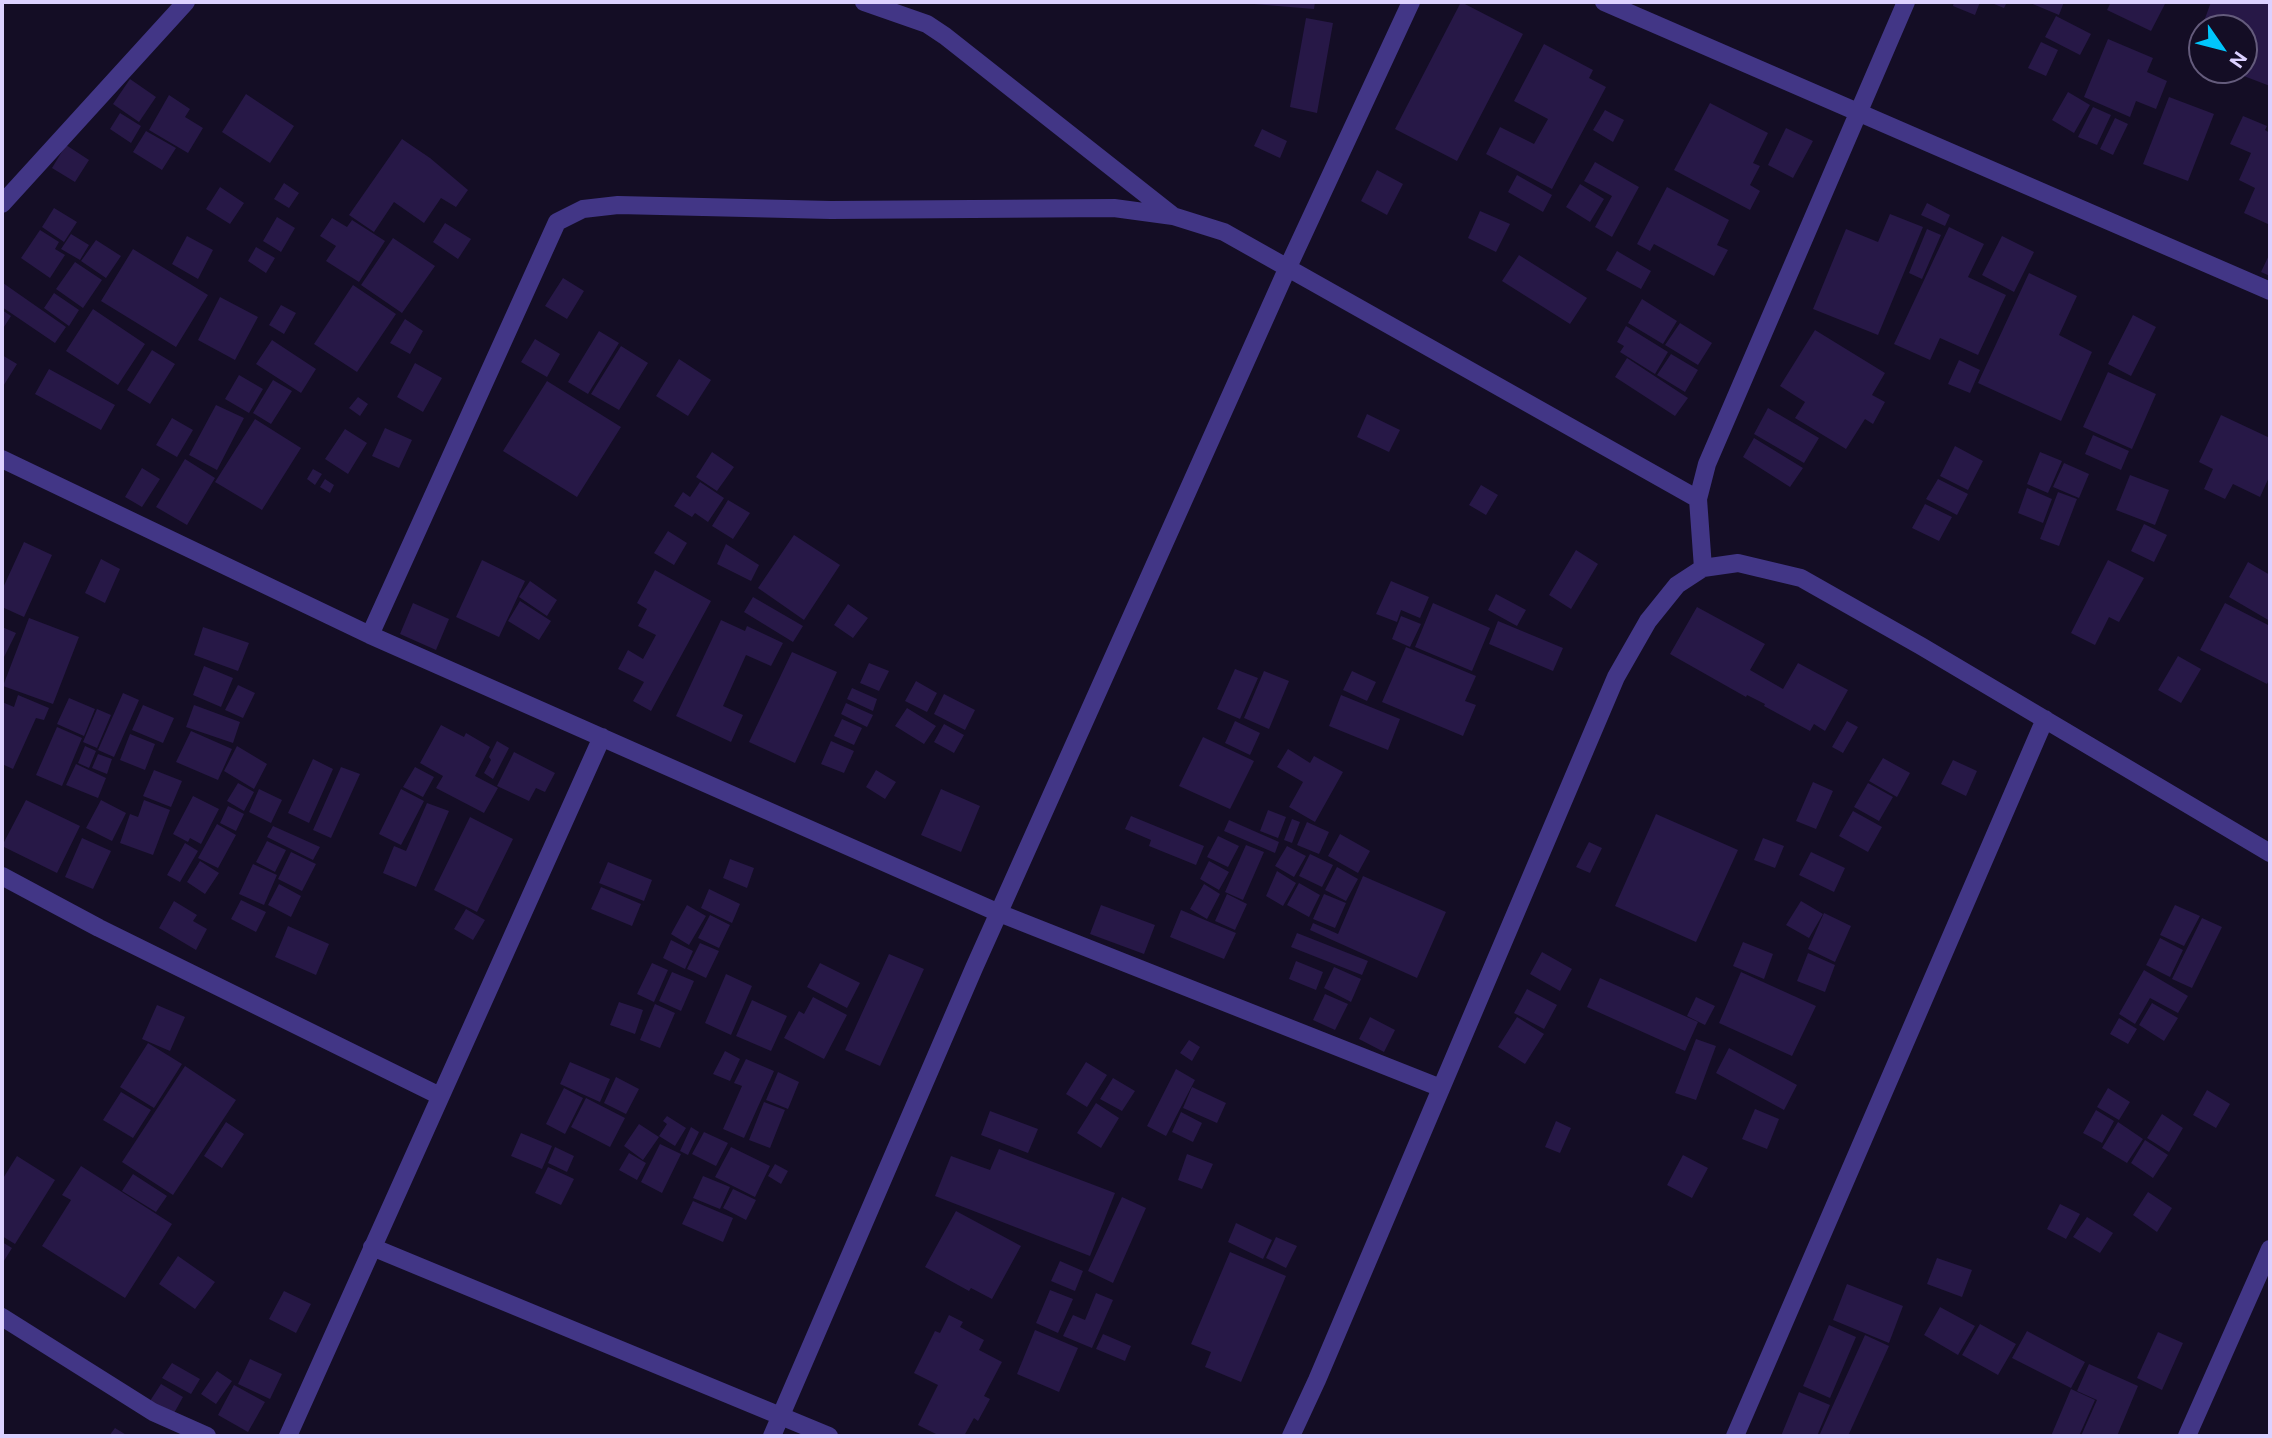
<!DOCTYPE html>
<style>
body{margin:0}
#map{position:relative;width:2272px;height:1438px;overflow:hidden;background:#140d25;font-family:"Public Sans",sans-serif}
canvas{display:block}
.frame{position:absolute;inset:0;border:4px solid #dcd1ff;pointer-events:none}
.north{position:absolute;left:2188px;top:14px;width:70px;height:70px;box-sizing:border-box;background:#140d25;border:2px solid #645b7c;border-radius:50%;rotate:125deg;font-size:19px;font-weight:700;line-height:28px;text-align:center;color:#dcd1ff}
.north::after{content:'';display:block;margin:auto;width:24px;height:32px;background:#00c6fc;clip-path:polygon(50% 0,100% 100%,50% 72%,0 100%)}
</style>
<div id="map">
<canvas width="2272" height="1438"></canvas>
<div class="frame"></div>
<div class="north">N</div>
</div>
<script>
const context = document.querySelector('canvas').getContext('2d');
context.lineJoin = 'round';
function paint(path, color) { context.fillStyle = color; context.fill(path, 'evenodd'); }
const poly = rows => new Path2D(rows.map(r => 'M' + r).join(''));
function stroke(path, color, width, dash) { context.strokeStyle = color; context.lineWidth = width; context.lineCap = dash ? 'butt' : 'round'; context.setLineDash(dash || []); context.stroke(path); }
paint(poly([
 [1254,2,1315,2,1314,9,1254,4],
 [1461,2,1523,34,1457,161,1395,129],
 [1954,2,1980,2,1975,15,1953,6],
 [1989,2,2007,2,2004,8],
 [2028,2,2064,2,2059,15],
 [2111,2,2166,2,2151,31,2107,10],
 [2211,2,2270,2,2270,86,2228,70,2244,70,2244,28,2202,28,2202,61,2191,57],
 [2056,16,2091,34,2080,55,2045,37],
 [1306,18,1333,23,1317,113,1290,107],
 [2108,39,2153,58,2147,72,2167,81,2156,109,2136,101,2130,117,2084,97],
 [2041,42,2058,50,2046,76,2028,68],
 [1544,44,1593,70,1589,78,1606,87,1552,189,1486,154,1500,127,1534,144,1548,119,1514,101],
 [130,79,156,97,139,122,113,104],
 [2068,92,2090,105,2074,133,2052,120],
 [246,94,294,126,270,163,222,132],
 [169,95,190,109,185,117,203,128,188,153,149,130],
 [2169,97,2214,114,2188,181,2143,164],
 [1710,103,1768,133,1753,163,1760,166,1750,185,1760,191,1750,210,1674,170],
 [2093,107,2111,115,2097,145,2078,137],
 [1605,110,1624,120,1613,142,1593,130],
 [120,113,141,126,131,143,110,129],
 [2243,116,2267,126,2265,130,2270,133,2270,225,2244,213,2255,188,2239,180,2251,153,2230,144],
 [2115,118,2128,124,2113,155,2100,149],
 [1786,128,1813,141,1793,178,1768,165],
 [1262,129,1287,141,1280,158,1254,146],
 [146,131,176,148,162,170,133,152],
 [402,139,430,158,468,190,456,207,441,198,424,223,394,202,374,232,349,215],
 [66,145,89,160,75,182,52,168],
 [1595,162,1639,187,1612,237,1595,227,1612,196,1584,181],
 [1377,170,1403,184,1387,215,1361,201],
 [1517,175,1552,195,1543,212,1508,192],
 [284,183,299,193,289,208,274,199],
 [1580,184,1604,199,1590,222,1566,207],
 [220,187,244,203,230,224,206,209],
 [1667,187,1729,220,1717,245,1728,250,1714,276,1654,244,1650,251,1637,244],
 [1927,203,1950,215,1945,226,1921,215],
 [54,208,77,222,64,242,42,227],
 [1480,211,1510,224,1496,252,1468,238],
 [1890,214,1923,227,1878,335,1813,309,1846,229,1878,242],
 [277,217,295,228,281,252,263,241],
 [332,218,347,227,352,220,385,241,359,282,326,261,336,246,320,236],
 [445,223,471,239,458,259,433,242],
 [1949,227,1984,244,1968,277,2006,295,1978,355,1940,338,1930,360,1894,344],
 [1927,229,1941,235,1922,279,1909,273],
 [40,230,59,242,55,249,65,255,50,278,21,258],
 [71,234,89,245,80,260,61,249],
 [187,236,213,250,198,279,172,264],
 [2002,236,2034,252,2014,292,1982,275],
 [393,238,435,266,402,313,361,285],
 [96,240,121,256,106,278,81,261],
 [256,247,275,258,266,273,248,261],
 [133,249,208,295,176,347,101,301],
 [1617,251,1651,271,1641,289,1606,270],
 [2270,253,2270,276,2261,272],
 [1519,255,1587,298,1570,324,1502,281],
 [75,262,102,280,83,308,56,289],
 [2029,273,2077,296,2059,335,2092,352,2061,421,1978,383],
 [563,278,584,291,567,319,545,306],
 [3,283,66,327,55,343,2,307],
 [353,285,396,314,357,372,314,344],
 [54,293,79,310,69,326,44,308],
 [220,297,258,317,235,360,198,340],
 [1642,299,1677,321,1663,344,1628,323],
 [281,305,296,313,284,334,269,325],
 [93,309,145,344,118,385,66,351],
 [2,310,11,316,2,330],
 [2133,315,2156,327,2131,376,2108,364],
 [405,319,423,331,410,354,390,343],
 [1680,323,1712,343,1698,365,1665,345],
 [1626,326,1668,352,1655,374,1620,352,1624,346,1617,342],
 [1815,330,1885,373,1872,395,1885,402,1873,424,1865,419,1846,449,1795,418,1805,402,1780,386],
 [599,331,619,343,588,394,568,382],
 [535,339,560,354,547,377,521,362],
 [272,340,316,369,301,393,256,364],
 [621,346,648,363,619,410,591,394],
 [152,350,175,364,150,404,127,390],
 [1671,354,1698,370,1685,392,1657,375],
 [2,355,17,364,2,388],
 [1627,358,1688,398,1675,416,1615,377],
 [679,359,711,380,688,416,656,396],
 [1959,360,1980,370,1970,393,1948,384],
 [415,363,442,378,423,412,397,397],
 [49,369,115,405,101,430,35,394],
 [2108,372,2156,394,2132,449,2083,427],
 [239,375,263,389,249,413,225,399],
 [273,380,292,391,271,424,253,413],
 [547,381,621,427,577,497,503,451],
 [358,397,368,404,360,416,349,408],
 [216,405,244,418,217,470,189,455],
 [1768,408,1819,438,1804,463,1754,434],
 [1367,414,1400,430,1389,452,1357,437],
 [2221,415,2270,438,2270,475,2260,497,2233,484,2225,499,2204,489,2213,469,2199,462],
 [172,418,193,430,177,457,156,445],
 [255,419,301,448,262,510,215,482],
 [385,428,412,440,399,468,372,456],
 [345,429,367,443,348,474,325,459],
 [2093,435,2129,451,2121,470,2085,454],
 [1754,438,1803,468,1790,487,1743,457],
 [1955,446,1983,461,1968,490,1940,476],
 [712,452,734,467,717,491,696,477],
 [2040,452,2062,461,2048,493,2027,484],
 [185,459,215,478,187,525,156,507],
 [2064,463,2089,474,2079,498,2053,487],
 [142,468,160,479,142,507,125,497],
 [313,469,322,474,315,485,307,479],
 [2130,475,2169,490,2155,525,2116,510],
 [325,479,334,485,330,493,320,487],
 [1938,479,1968,494,1957,515,1926,499],
 [700,482,724,498,708,522,695,513,692,517,674,506,683,492,690,497],
 [1481,485,1498,495,1486,515,1469,505],
 [2027,488,2052,499,2043,523,2018,513],
 [2058,492,2077,499,2059,546,2040,539],
 [728,500,750,513,733,539,712,526],
 [1925,504,1952,517,1939,541,1912,528],
 [2144,524,2167,535,2154,562,2131,551],
 [668,531,687,543,674,565,654,553],
 [794,535,840,565,804,620,758,588],
 [24,542,52,555,24,617,2,607,2,590],
 [726,544,759,565,751,581,717,564],
 [1576,550,1598,564,1571,609,1549,595],
 [101,559,120,569,105,603,85,593],
 [482,560,525,581,499,637,456,617],
 [2108,560,2144,578,2119,622,2109,617,2095,645,2071,633],
 [2248,562,2270,575,2270,621,2229,597],
 [655,570,711,601,651,711,633,701,644,682,618,669,628,650,643,659,656,635,638,626,647,609,637,603],
 [530,581,557,600,547,616,519,597],
 [1391,581,1429,597,1420,618,1401,610,1397,622,1376,614],
 [1496,594,1526,610,1517,626,1488,610],
 [753,597,803,626,793,642,744,612],
 [520,601,551,621,539,640,508,621],
 [413,603,449,619,436,650,400,634],
 [1433,603,1490,628,1472,671,1415,647],
 [2225,603,2270,626,2270,678,2267,684,2200,650],
 [848,604,868,618,853,638,834,625],
 [1697,607,1765,644,1750,670,1783,689,1798,663,1848,690,1825,731,1814,724,1810,731,1764,706,1765,704,1747,695,1746,697,1670,654],
 [1401,616,1421,624,1410,647,1392,639],
 [29,618,79,637,53,704,3,686],
 [721,620,745,631,747,626,783,643,771,666,746,655,723,706,743,715,731,742,676,716],
 [1498,621,1563,648,1553,671,1489,644],
 [2,627,16,633,2,661],
 [203,627,249,643,238,671,194,655],
 [1406,647,1476,676,1465,701,1476,705,1463,736,1382,702],
 [792,652,837,672,795,763,749,742],
 [2178,656,2201,669,2181,703,2158,690],
 [869,663,889,671,879,691,860,683],
 [204,666,233,678,221,707,193,695],
 [1235,669,1258,678,1240,719,1217,709],
 [1264,671,1289,681,1269,729,1244,718],
 [1352,671,1376,682,1367,701,1343,690],
 [916,681,937,693,927,712,905,701],
 [238,685,255,693,243,718,225,710],
 [852,688,877,699,873,711,847,699],
 [123,693,139,700,114,757,98,750],
 [944,694,975,710,965,730,934,714],
 [18,695,49,708,44,720,36,718,13,769,2,764,2,702,14,707],
 [1341,695,1400,719,1388,750,1329,726],
 [69,698,95,709,84,736,57,724],
 [846,703,873,715,867,727,841,714],
 [143,705,174,718,163,743,132,730],
 [194,705,240,722,233,743,186,727],
 [907,708,936,726,924,744,895,726],
 [97,709,111,715,97,748,83,742],
 [842,719,862,728,854,745,834,736],
 [1235,721,1260,733,1250,755,1225,743],
 [1847,721,1858,727,1843,753,1832,747],
 [944,724,964,735,954,753,934,742],
 [441,725,464,737,466,733,490,747,475,776,498,788,484,813,436,788,443,776,420,763],
 [57,727,82,738,62,786,36,775],
 [191,731,232,749,218,780,176,762],
 [130,734,155,744,145,770,120,760],
 [1203,737,1254,761,1230,809,1179,786],
 [497,741,509,748,493,779,484,773,491,760,489,757],
 [831,741,854,751,844,773,821,764],
 [85,746,96,751,89,768,78,763],
 [237,746,267,764,254,789,224,771],
 [1288,749,1310,763,1314,756,1343,772,1315,822,1289,807,1303,782,1277,767],
 [514,752,555,773,545,792,536,788,529,801,497,786],
 [98,754,112,759,107,774,92,768],
 [1883,758,1910,773,1897,797,1869,781],
 [313,759,333,769,309,823,288,813],
 [1953,760,1977,771,1966,796,1941,784],
 [76,764,106,778,98,798,66,785],
 [341,767,360,774,331,838,313,830],
 [415,767,434,777,423,797,403,787],
 [154,770,182,781,171,807,143,796],
 [876,770,896,782,885,799,866,787],
 [1813,782,1833,791,1816,829,1796,821],
 [238,783,254,792,244,811,227,801],
 [1868,783,1893,797,1879,821,1854,807],
 [259,789,282,800,271,823,249,812],
 [401,789,424,801,401,845,379,834],
 [941,789,980,806,961,852,921,835],
 [193,796,219,809,201,844,190,838,188,842,173,834],
 [26,800,80,826,57,873,2,846],
 [101,800,126,813,112,841,86,828],
 [144,800,170,810,153,855,120,843,130,814,138,817],
 [427,803,449,811,416,887,383,873,394,846,406,851],
 [228,806,244,814,236,831,220,823],
 [1268,810,1286,817,1278,838,1260,831],
 [1853,811,1882,827,1868,852,1839,836],
 [1656,814,1738,850,1696,942,1615,906],
 [1131,816,1204,846,1196,865,1149,846,1151,840,1125,829],
 [470,817,513,839,477,912,434,890],
 [1292,819,1300,822,1292,843,1284,840],
 [1229,820,1279,842,1275,853,1224,831],
 [1307,822,1329,832,1319,854,1297,845],
 [217,824,236,835,218,868,198,858],
 [273,826,320,847,313,860,267,837],
 [1340,834,1370,851,1358,873,1328,856],
 [1218,836,1239,846,1228,867,1207,857],
 [82,838,111,851,93,889,65,877],
 [1763,838,1784,846,1775,868,1754,860],
 [267,841,286,850,275,872,256,862],
 [1589,842,1602,848,1590,873,1576,867],
 [185,843,198,851,180,882,167,875],
 [1246,845,1264,852,1243,900,1225,892],
 [1287,846,1306,856,1294,877,1275,866],
 [291,852,316,864,302,891,278,879],
 [1811,852,1845,868,1834,892,1799,875],
 [1310,854,1333,865,1322,887,1299,876],
 [730,859,754,868,747,888,723,878],
 [200,861,219,873,205,894,187,882],
 [1209,861,1229,872,1219,890,1200,879],
 [608,862,652,880,644,901,599,883],
 [253,864,277,875,264,905,239,894],
 [1337,867,1358,879,1346,901,1325,890],
 [1277,871,1296,883,1283,906,1266,896],
 [1363,876,1446,912,1417,978,1310,930,1313,923,1338,934],
 [1299,883,1320,895,1309,917,1287,905],
 [279,884,301,896,291,917,268,905],
 [1204,884,1220,894,1207,919,1190,909],
 [601,887,641,904,632,926,591,909],
 [709,889,740,904,732,923,701,908],
 [1227,894,1247,904,1235,930,1215,921],
 [1324,894,1346,903,1335,928,1313,919],
 [241,900,266,912,256,932,231,919],
 [174,901,197,915,193,921,207,929,196,950,159,928],
 [1801,901,1823,914,1809,938,1786,925],
 [687,905,706,916,689,945,671,934],
 [1101,905,1155,925,1144,954,1090,934],
 [2175,905,2200,916,2184,946,2160,935],
 [466,909,485,920,473,940,454,929],
 [1181,910,1236,933,1224,959,1170,937],
 [1824,913,1851,926,1835,962,1808,949],
 [710,915,730,925,719,948,698,938],
 [2202,918,2222,927,2192,988,2172,979],
 [288,926,329,944,316,975,275,957],
 [1297,933,1368,961,1362,975,1291,947],
 [2160,938,2183,950,2170,977,2146,965],
 [671,940,693,951,685,969,663,958],
 [1743,942,1773,954,1764,979,1733,966],
 [700,943,719,951,706,978,687,969],
 [1542,952,1572,969,1560,991,1530,974],
 [1808,953,1835,965,1825,992,1797,981],
 [889,954,924,969,880,1066,845,1050],
 [1296,961,1323,972,1316,990,1289,979],
 [652,963,668,970,654,1002,637,994],
 [820,963,860,983,847,1008,807,987],
 [1334,967,1361,979,1351,1002,1324,988],
 [2144,970,2188,996,2178,1013,2150,998,2135,1024,2119,1014],
 [672,972,694,981,681,1011,659,1001],
 [1741,972,1816,1006,1792,1056,1719,1023],
 [726,974,752,986,731,1035,705,1023],
 [1600,978,1698,1022,1685,1051,1587,1007],
 [1527,989,1557,1005,1544,1029,1514,1013],
 [1325,994,1348,1004,1335,1030,1313,1020],
 [813,997,847,1015,824,1059,784,1038,799,1011,804,1014],
 [1696,997,1715,1006,1705,1025,1687,1016],
 [752,1000,787,1016,771,1051,736,1036],
 [619,1002,643,1010,635,1034,610,1025],
 [2152,1003,2178,1018,2164,1041,2139,1025],
 [655,1004,675,1013,660,1048,640,1040],
 [157,1005,185,1017,170,1051,142,1039],
 [1370,1017,1395,1030,1384,1052,1359,1039],
 [1517,1017,1544,1034,1525,1064,1498,1047],
 [2119,1018,2137,1029,2128,1044,2110,1034],
 [1696,1039,1716,1046,1696,1100,1675,1093],
 [1189,1040,1200,1047,1192,1061,1180,1053],
 [148,1043,182,1064,154,1108,120,1087],
 [1729,1048,1797,1085,1784,1110,1716,1073],
 [725,1051,740,1059,730,1081,713,1074],
 [746,1059,774,1071,744,1138,723,1129,742,1086,734,1083],
 [570,1062,610,1079,600,1102,560,1084],
 [1086,1062,1107,1075,1087,1107,1066,1094],
 [185,1066,236,1100,173,1195,122,1162],
 [1176,1069,1195,1080,1166,1136,1147,1126],
 [778,1072,799,1082,788,1109,766,1100],
 [616,1077,639,1089,626,1114,604,1103],
 [1113,1078,1135,1091,1122,1111,1100,1099],
 [1192,1087,1226,1103,1217,1123,1183,1108],
 [564,1088,583,1098,565,1134,546,1124],
 [2108,1088,2130,1102,2119,1120,2097,1107],
 [2207,1090,2230,1104,2216,1128,2193,1115],
 [121,1092,151,1110,133,1138,103,1120],
 [586,1098,625,1118,610,1147,571,1127],
 [764,1102,785,1110,770,1148,749,1140],
 [1096,1103,1119,1118,1101,1148,1077,1133],
 [1755,1109,1779,1119,1767,1149,1742,1139],
 [2096,1110,2114,1121,2102,1143,2083,1133],
 [990,1111,1038,1129,1028,1153,981,1135],
 [1181,1112,1202,1123,1193,1142,1172,1132],
 [2162,1114,2183,1128,2169,1152,2147,1138],
 [667,1116,686,1128,675,1146,659,1136,667,1124,663,1121],
 [1556,1121,1571,1128,1560,1153,1545,1147],
 [226,1122,244,1134,222,1168,204,1156],
 [2118,1122,2143,1139,2127,1163,2102,1148],
 [639,1124,659,1137,643,1160,624,1146],
 [691,1127,699,1132,688,1155,680,1151],
 [704,1132,728,1143,716,1166,692,1154],
 [521,1133,552,1146,542,1169,511,1156],
 [2145,1140,2168,1155,2153,1178,2131,1163],
 [660,1144,681,1154,662,1193,641,1182],
 [555,1147,574,1156,567,1172,548,1163],
 [731,1147,770,1166,755,1197,715,1177],
 [999,1149,1115,1193,1090,1256,935,1196,951,1156,990,1170],
 [629,1153,646,1163,637,1180,619,1170],
 [1187,1154,1213,1164,1202,1189,1178,1180],
 [1683,1155,1708,1168,1692,1198,1667,1185],
 [17,1156,55,1180,15,1244,2,1236,2,1180],
 [775,1164,788,1171,781,1184,768,1176],
 [81,1166,172,1224,125,1298,42,1246,71,1200,62,1195],
 [548,1167,574,1179,561,1205,535,1193],
 [133,1174,167,1196,156,1212,122,1191],
 [703,1176,730,1187,720,1209,693,1198],
 [733,1189,756,1200,746,1220,723,1208],
 [2148,1192,2172,1208,2157,1232,2133,1215],
 [1122,1197,1146,1208,1113,1283,1088,1271],
 [693,1201,733,1218,723,1242,682,1224],
 [2060,1204,2080,1214,2066,1239,2047,1229],
 [956,1211,1021,1246,992,1299,971,1288,969,1291,925,1267],
 [2087,1217,2113,1233,2100,1253,2073,1237],
 [1236,1223,1272,1240,1263,1259,1228,1242],
 [1276,1237,1297,1246,1286,1268,1266,1258],
 [2,1242,12,1248,2,1264],
 [1230,1252,1286,1276,1241,1382,1205,1367,1211,1352,1191,1344],
 [178,1256,215,1282,195,1309,159,1284],
 [1937,1258,1972,1270,1962,1297,1927,1284],
 [1060,1261,1083,1271,1075,1291,1051,1281],
 [1847,1284,1903,1306,1889,1343,1833,1320],
 [1050,1290,1073,1299,1058,1333,1036,1323],
 [284,1291,311,1304,296,1333,269,1319],
 [1096,1293,1113,1300,1092,1348,1063,1336,1073,1315,1085,1320],
 [1940,1307,1975,1326,1958,1355,1924,1335],
 [949,1315,963,1322,960,1327,984,1340,979,1350,1002,1362,984,1396,990,1399,978,1421,974,1418,964,1436,940,1436,918,1425,938,1385,914,1373,935,1331,940,1333],
 [1980,1324,2016,1344,1998,1375,1962,1355],
 [1829,1325,1856,1337,1830,1398,1803,1386],
 [1035,1330,1078,1348,1059,1392,1017,1374],
 [2027,1331,2085,1362,2071,1388,2012,1358],
 [2158,1332,2183,1343,2162,1390,2137,1378],
 [1103,1334,1131,1346,1125,1361,1096,1349],
 [1865,1335,1889,1346,1848,1436,1819,1436],
 [250,1359,282,1374,270,1399,238,1384],
 [172,1363,200,1379,191,1394,162,1378],
 [2089,1364,2138,1386,2117,1436,2081,1436,2097,1400,2077,1391],
 [217,1371,232,1381,216,1404,201,1394],
 [161,1384,183,1397,173,1415,150,1401],
 [234,1385,265,1402,248,1432,218,1415],
 [2071,1389,2095,1400,2079,1436,2051,1436],
 [1799,1392,1830,1405,1817,1436,1781,1436],
 [115,1428,128,1436,109,1436]
]), '#271847');
stroke(poly([
 [864,2,927,24,945,36,1172,215],
 [1604,2,2270,291],
 [2,204,186,2],
 [2,459,370,635],
 [1703,568,1698,499,1707,464,1906,2],
 [2,876,99,928,440,1096],
 [1441,1088,999,913,370,635,557,222,583,209,618,205,831,210,1114,208,1173,216,1224,232,1698,499],
 [372,1247,829,1436],
 [2,1317,153,1412,207,1436],
 [288,1436,602,737],
 [772,1436,974,968,1288,267,1411,2],
 [1291,1436,1317,1380,1616,677,1648,621,1677,585,1703,568,1738,563,1801,578,1921,646,2270,853],
 [1735,1436,2045,719],
 [2187,1436,2270,1249]
]), '#423686', 18);
</script>
